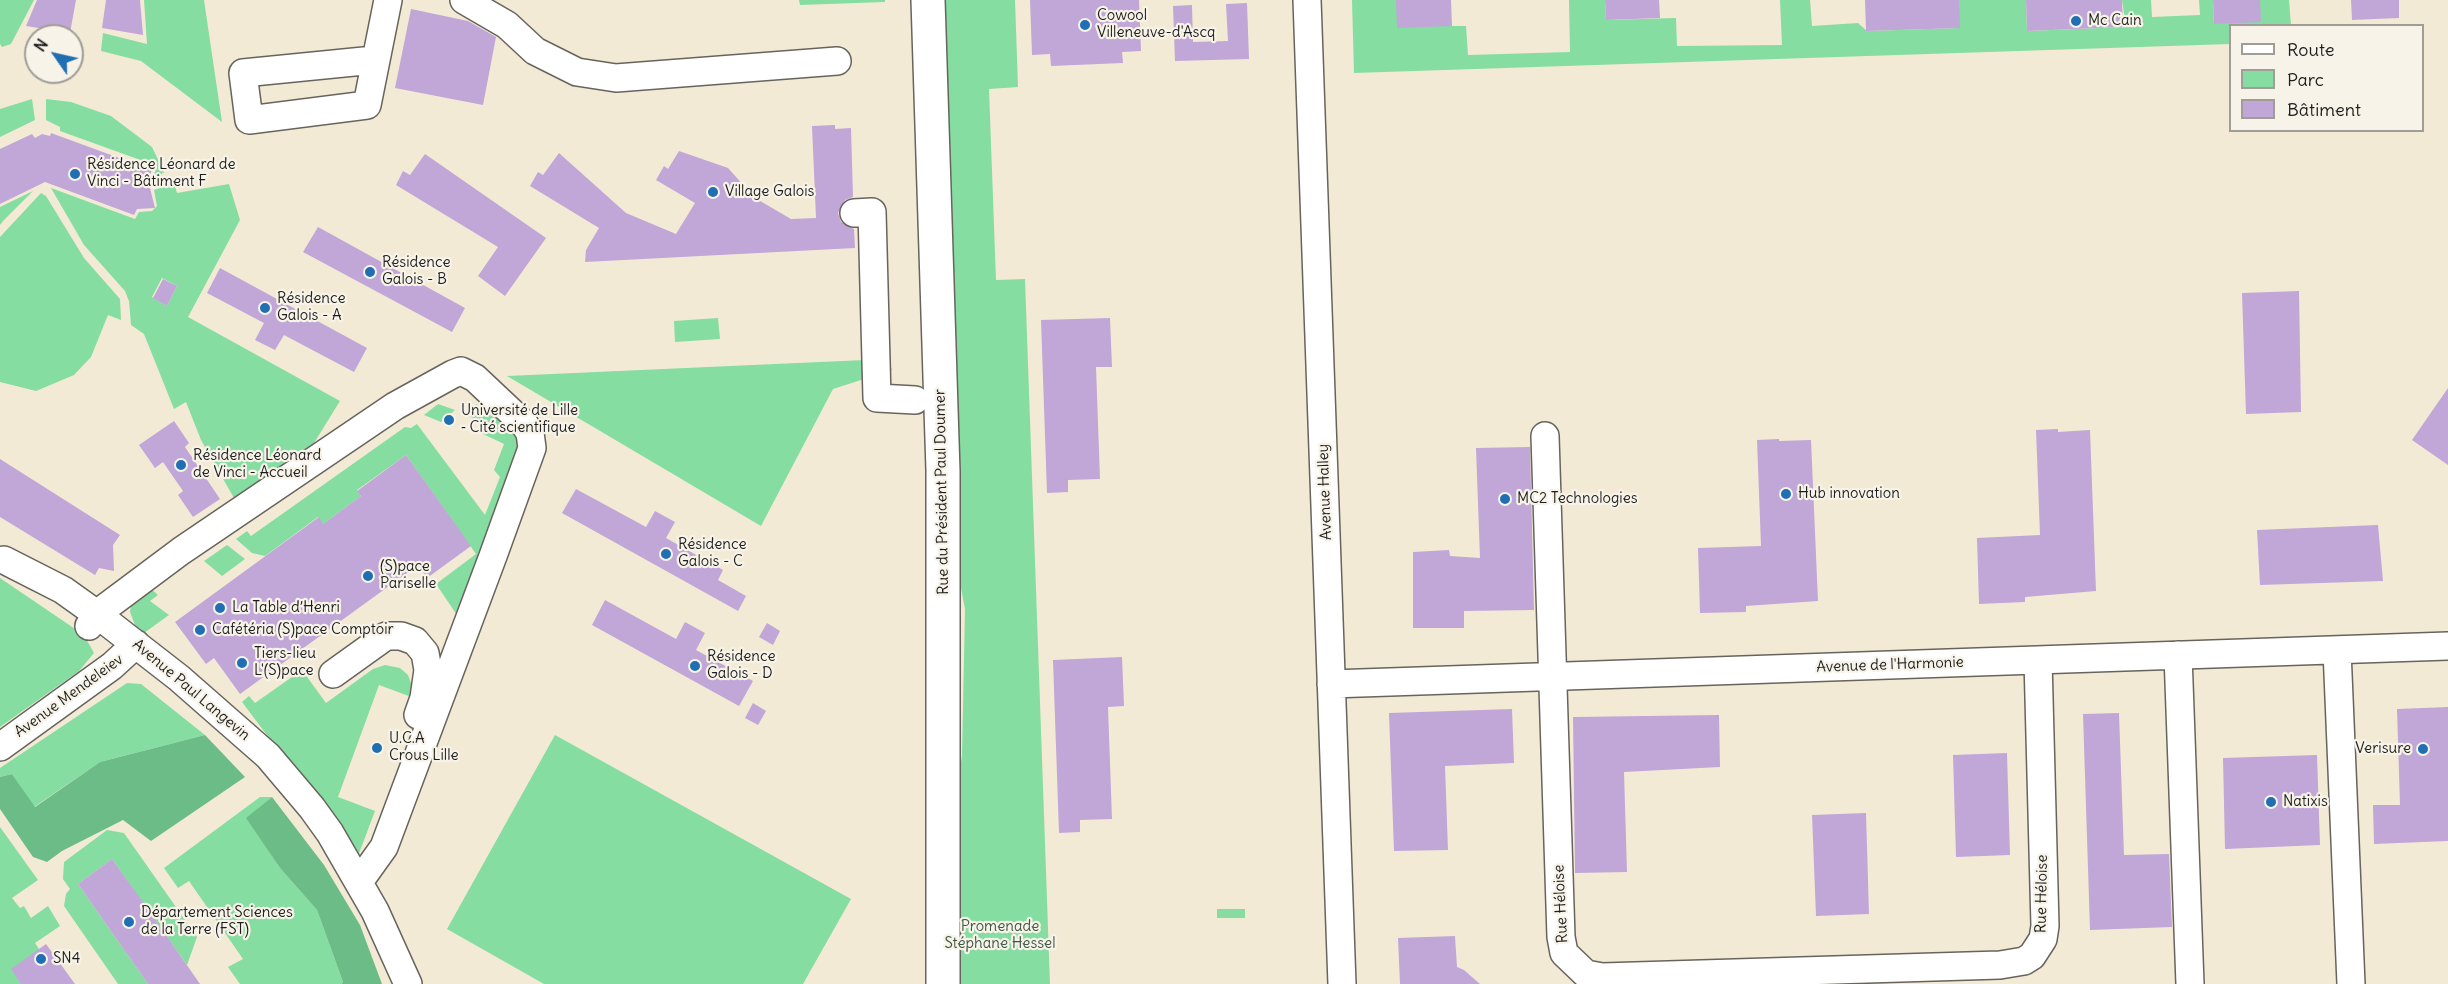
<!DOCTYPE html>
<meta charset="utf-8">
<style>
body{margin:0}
#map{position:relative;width:2448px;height:984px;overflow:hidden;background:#f3ead5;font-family:Delius,sans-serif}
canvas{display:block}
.legend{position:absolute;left:2229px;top:24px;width:195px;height:108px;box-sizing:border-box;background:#f7f3e8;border:2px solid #9f9d96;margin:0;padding:8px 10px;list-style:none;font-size:18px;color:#1c1c1c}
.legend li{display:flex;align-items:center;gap:12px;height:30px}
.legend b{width:30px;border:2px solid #9f9d96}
.north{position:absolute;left:24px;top:24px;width:60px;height:60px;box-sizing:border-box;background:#f7f3e8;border:2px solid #9f9d96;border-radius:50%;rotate:304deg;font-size:16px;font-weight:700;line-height:24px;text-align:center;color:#1c1c1c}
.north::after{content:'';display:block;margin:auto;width:21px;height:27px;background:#1f6fb2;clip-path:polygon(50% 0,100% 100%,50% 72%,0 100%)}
</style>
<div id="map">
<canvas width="2448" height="984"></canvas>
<ul class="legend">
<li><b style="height:8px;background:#fff"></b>Route</li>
<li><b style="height:16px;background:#85dda1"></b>Parc</li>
<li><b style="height:16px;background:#c1a6d8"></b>Bâtiment</li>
</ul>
<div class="north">N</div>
</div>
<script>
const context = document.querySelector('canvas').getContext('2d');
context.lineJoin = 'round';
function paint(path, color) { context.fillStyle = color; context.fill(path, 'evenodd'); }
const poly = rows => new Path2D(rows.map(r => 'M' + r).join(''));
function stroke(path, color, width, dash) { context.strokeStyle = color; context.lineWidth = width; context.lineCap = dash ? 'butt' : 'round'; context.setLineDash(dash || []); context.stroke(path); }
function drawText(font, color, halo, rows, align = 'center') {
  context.font = font + ' Delius,sans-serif'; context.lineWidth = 4.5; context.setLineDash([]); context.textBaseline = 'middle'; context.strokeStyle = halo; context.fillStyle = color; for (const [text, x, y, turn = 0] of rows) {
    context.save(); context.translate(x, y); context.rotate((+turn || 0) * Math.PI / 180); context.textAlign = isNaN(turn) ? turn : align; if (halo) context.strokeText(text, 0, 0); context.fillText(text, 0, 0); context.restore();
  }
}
paint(poly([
 [0,0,34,0,11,44,2,47,0,44],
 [144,0,204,0,222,122,141,61,101,51,103,33,147,44],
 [799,0,885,0,885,2,800,5],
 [938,0,1015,0,1018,87,989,89,996,280,1025,279,1050,984,952,984,955,809,962,755,965,609,954,552],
 [1352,0,1396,0,1452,26,1466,26,1468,55,1570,52,1569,0,1605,0,1606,20,1676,18,1677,46,1782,45,1780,0,1810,0,1812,26,1858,23,1867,31,1959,28,1959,0,2026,0,2027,31,2126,27,2122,0,2151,0,2152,17,2200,15,2199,0,2213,0,2214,24,2260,0,2289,0,2291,25,2230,26,2230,44,1354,73],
 [32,99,35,120,0,137,0,109],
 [46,99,71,102,111,116,152,147,164,172,151,183,157,166,60,131,60,127,46,120],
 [174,183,177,193,229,184,240,220,188,317,340,401,306,456,234,498,201,440,186,402,174,409,144,334,131,325,129,301,125,291,84,245,51,188,135,219,139,212,152,211,157,206,154,190],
 [162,278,177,286,167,306,152,297],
 [33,191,3,221,0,225,0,207],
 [41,193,46,196,84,258,120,299,121,320,108,315,91,357,74,375,36,391,0,382,0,237],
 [718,318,720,339,675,342,674,321],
 [887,359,892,370,833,389,761,526,507,376],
 [438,404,455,410,441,422,424,415],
 [476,404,509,421,523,439,459,618,436,584,476,554,406,455,357,490,361,496,323,524,318,517,265,556,252,553,236,539,247,531,251,536,405,427,411,428,417,424,485,515,500,477,494,470,504,444,481,433,484,425,469,416],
 [227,545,245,559,222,576,204,561],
 [0,578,84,635,94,653,79,671,0,727],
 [149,587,158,595,150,601,169,615,144,633,135,625,130,612,132,600],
 [385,665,400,668,408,675,417,699,379,685,338,797,375,811,358,856,242,702,249,696,255,703,302,670,326,703,373,669],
 [127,683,141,684,205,735,100,762,34,807,12,774,0,777,0,768],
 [555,735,851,899,803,984,544,984,447,929],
 [260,797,272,797,247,818,280,868,317,910,343,982,341,984,240,984,228,967,243,959,189,881,178,888,164,868],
 [0,827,38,880,12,898,20,908,24,906,31,918,48,906,60,926,35,943,39,949,21,984,0,984],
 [107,830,124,833,197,937,187,965,112,859,78,884,148,984,118,984,64,906,66,894,70,889,63,879,64,862],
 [1217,909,1245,909,1245,918,1217,918]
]), '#85dda1');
paint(poly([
 [205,735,245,777,151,841,123,820,62,851,47,862,33,857,0,809,0,777,12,774,35,807,100,762],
 [272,797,324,865,360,925,382,984,341,984,343,982,317,910,280,868,246,818]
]), '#6cbc87');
paint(poly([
 [37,0,76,0,70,33,26,26],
 [106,0,140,0,143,35,102,28],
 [1030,0,1139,0,1141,51,1122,52,1123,63,1051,66,1050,54,1032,55],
 [1396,0,1451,0,1452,26,1397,28],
 [1605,0,1659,0,1660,18,1606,20],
 [1865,0,1959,0,1960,28,1866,31],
 [2026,0,2122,0,2123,27,2027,31],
 [2213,0,2260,0,2261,22,2214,24],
 [2351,0,2399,0,2399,18,2352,20],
 [1247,3,1249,59,1175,61,1173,6,1192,5,1193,42,1228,41,1226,4],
 [411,9,468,21,496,37,483,105,395,88],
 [835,125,835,129,851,128,853,197,845,200,838,213,841,222,854,229,855,248,585,262,586,250,599,228,530,186,538,172,543,175,559,153,626,213,676,234,695,203,656,180,664,166,668,169,679,151,728,168,755,198,791,219,816,218,812,126],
 [51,133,152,170,148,180,155,208,137,209,134,215,45,182,0,204,0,149,32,134,35,138,42,134,50,136],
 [425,154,546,238,505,296,478,276,498,247,396,185,403,171,410,175],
 [318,227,465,308,452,332,303,252],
 [220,268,367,348,354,372,284,335,275,350,255,340,264,323,207,293],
 [163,279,177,286,167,306,153,298],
 [2299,291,2301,412,2246,414,2242,293],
 [1110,318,1112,367,1096,367,1100,479,1068,480,1068,492,1047,493,1041,320],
 [2448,388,2448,465,2412,440],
 [174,421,189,443,185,447,220,499,193,517,178,495,183,491,163,462,155,468,139,445],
 [2058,429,2058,432,2090,430,2096,591,2025,597,2025,602,1979,604,1977,538,2040,535,2036,430],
 [1779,439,1779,441,1811,440,1818,601,1746,606,1746,612,1700,613,1698,548,1761,546,1757,440],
 [1530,447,1534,610,1464,611,1464,628,1413,628,1413,552,1449,550,1450,556,1480,558,1476,448],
 [406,455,471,546,427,578,418,565,240,694,214,658,206,664,175,622,319,517,323,524,361,496,357,491],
 [0,459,120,535,113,545,114,571,99,568,95,575,0,517],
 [576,489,646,527,655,511,675,522,666,538,723,570,718,580,746,596,738,611,562,513],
 [2378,525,2383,581,2260,585,2257,530],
 [605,600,676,639,685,622,705,633,696,650,753,681,739,706,592,625],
 [767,623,780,631,773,645,759,637],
 [1122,657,1124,706,1108,707,1112,819,1080,820,1080,832,1059,833,1053,660],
 [753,703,766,711,758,725,745,718],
 [2448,707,2448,841,2374,844,2373,805,2400,805,2397,709],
 [1512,709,1514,763,1445,766,1448,850,1394,851,1389,713],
 [2119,713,2124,855,2169,854,2172,927,2090,930,2083,714],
 [1719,715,1720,767,1624,772,1627,872,1575,873,1573,717],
 [2007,753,2010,855,1956,857,1953,755],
 [2317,755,2320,845,2225,849,2223,758],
 [1866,813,1869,914,1816,916,1812,815],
 [112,859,148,909,200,984,148,984,78,884],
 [1455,936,1457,967,1464,970,1480,984,1400,984,1398,938],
 [46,944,75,984,21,984,11,969]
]), '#c1a6d8');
const minor = poly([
 [464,0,507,25,535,51,577,72,616,78,837,61],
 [1307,0,1342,984],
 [374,60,243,73,249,120,367,105,388,0],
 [854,213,872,212,877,398,915,400],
 [1545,436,1561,937,1564,953,1586,974,1602,977,2000,965,2024,961,2032,956,2043,939,2045,926,2038,660],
 [4,560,63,590,98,615,179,678,268,756,312,808,330,833,375,911,408,984],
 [89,626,102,610,181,551,395,406,453,374,461,371,475,378,525,425,530,433,532,448,493,556,384,847,359,882],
 [2337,650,2351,984],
 [2178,655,2190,984],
 [333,674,386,636,401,636,415,641,425,653,428,670,424,698,418,715],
 [1331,684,2448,646],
 [0,747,112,666,136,644]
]);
const major = poly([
 [928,0,943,471,943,984]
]);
stroke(minor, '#67645d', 30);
stroke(major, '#67645d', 36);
stroke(minor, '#fff', 27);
stroke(major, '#fff', 33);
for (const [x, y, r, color] of [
 [2076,21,6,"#1f6fb2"],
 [1085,25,6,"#1f6fb2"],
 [75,174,6,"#1f6fb2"],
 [713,192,6,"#1f6fb2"],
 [370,272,6,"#1f6fb2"],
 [265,308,6,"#1f6fb2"],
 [449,420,6,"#1f6fb2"],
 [181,465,6,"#1f6fb2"],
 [1786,494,6,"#1f6fb2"],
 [1505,499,6,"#1f6fb2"],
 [666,554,6,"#1f6fb2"],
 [368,576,6,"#1f6fb2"],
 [220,608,6,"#1f6fb2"],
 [200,630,6,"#1f6fb2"],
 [242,663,6,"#1f6fb2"],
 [695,666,6,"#1f6fb2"],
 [377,748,6,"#1f6fb2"],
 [2423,749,6,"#1f6fb2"],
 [2271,802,6,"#1f6fb2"],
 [129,922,6,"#1f6fb2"],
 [41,959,6,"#1f6fb2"]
]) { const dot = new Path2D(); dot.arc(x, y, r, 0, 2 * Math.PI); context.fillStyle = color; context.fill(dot); stroke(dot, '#f7f3e8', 2); }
drawText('15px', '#1c1c1c', '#f7f3e8', [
 ["Cowool",1097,16],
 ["Villeneuve-d'Ascq",1097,33],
 ["Mc Cain",2088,21],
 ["Résidence Léonard de",87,165],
 ["Vinci - Bâtiment F",87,182],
 ["Village Galois",725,192],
 ["Résidence",382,263],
 ["Galois - B",382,280],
 ["Résidence",277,299],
 ["Galois - A",277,316],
 ["Université de Lille",461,411],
 ["‐ Cité scientifique",461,428],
 ["Résidence Léonard",193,456],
 ["de Vinci - Accueil",193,473],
 ["Hub innovation",1798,494],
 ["MC2 Technologies",1517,499],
 ["Résidence",678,545],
 ["Galois - C",678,562],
 ["(S)pace",380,567],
 ["Pariselle",380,584],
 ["La Table d’Henri",232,608],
 ["Cafétéria (S)pace Comptoir",212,630],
 ["Tiers-lieu",254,654],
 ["L'(S)pace",254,671],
 ["Résidence",707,657],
 ["Galois - D",707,674],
 ["U.C.A",389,739],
 ["Crous Lille",389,756],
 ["Verisure",2411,749,"right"],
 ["Natixis",2283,802],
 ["Département Sciences",141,913],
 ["de la Terre (FST)",141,930],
 ["SN4",53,959]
], 'left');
drawText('15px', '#1c1c1c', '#f7f3e8', [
 ["Rue du Président Paul Doumer",942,492,-91],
 ["Avenue Halley",1325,492,-92],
 ["Avenue de l'Harmonie",1890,665,-2],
 ["Avenue Paul Langevin",191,690,40],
 ["Avenue Mendeleiev",69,696,-36],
 ["Rue Héloise",2042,894,-89],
 ["Rue Héloise",1561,904,-93]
]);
drawText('15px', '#3c5644', '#f7f3e8', [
 ["Promenade",1000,927],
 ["Stéphane Hessel",1000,944]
]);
</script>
